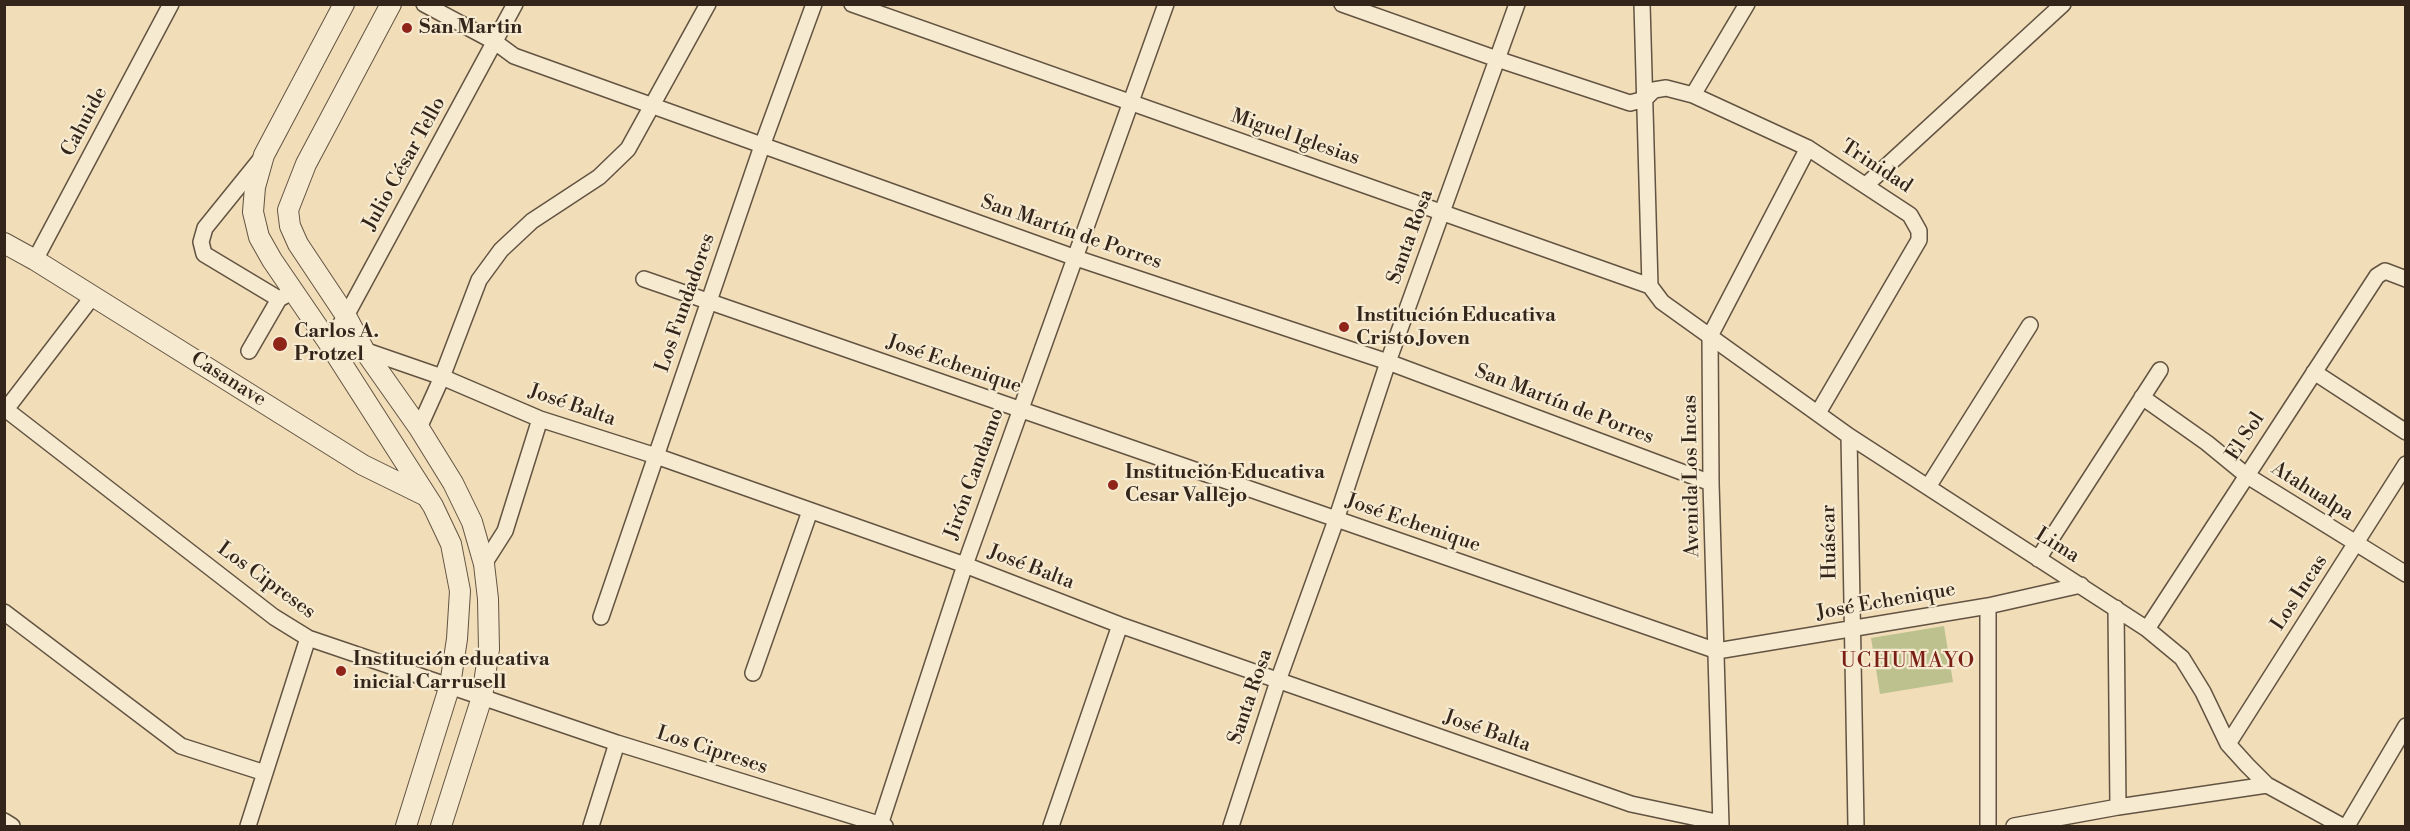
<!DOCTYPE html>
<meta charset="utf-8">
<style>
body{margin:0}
#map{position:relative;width:2410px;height:831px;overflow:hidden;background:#f1deb8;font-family:"Libre Bodoni",serif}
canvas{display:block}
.frame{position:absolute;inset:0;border:6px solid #34251b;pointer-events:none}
</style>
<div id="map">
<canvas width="2410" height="831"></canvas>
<div class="frame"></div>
</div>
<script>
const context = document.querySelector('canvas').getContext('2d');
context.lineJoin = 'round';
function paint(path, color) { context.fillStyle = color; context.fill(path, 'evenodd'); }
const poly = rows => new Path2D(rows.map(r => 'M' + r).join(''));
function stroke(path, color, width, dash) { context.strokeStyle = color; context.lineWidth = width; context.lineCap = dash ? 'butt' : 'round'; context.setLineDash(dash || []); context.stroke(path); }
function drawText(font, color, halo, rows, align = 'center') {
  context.font = font + ' "Libre Bodoni",serif'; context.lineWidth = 4.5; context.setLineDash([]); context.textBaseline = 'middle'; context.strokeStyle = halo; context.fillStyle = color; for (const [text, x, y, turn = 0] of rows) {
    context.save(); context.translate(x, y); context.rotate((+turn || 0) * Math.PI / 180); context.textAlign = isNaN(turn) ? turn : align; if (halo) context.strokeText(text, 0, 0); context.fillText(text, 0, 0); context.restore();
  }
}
paint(poly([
 [1944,626,1953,682,1880,694,1871,638]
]), '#bcc18e');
const minor = poly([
 [424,4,495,42,514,56,1076,258,1388,362,1711,483],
 [515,4,346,316,328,342,364,350,442,377,540,419,656,456,965,565,1120,625,1631,804,1721,823],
 [852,4,1650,286,1662,302,1849,436,2147,629,2182,658,2203,692,2228,744,2247,765,2267,785,2342,826],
 [1342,4,1497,59,1630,103,1645,99,1654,90,1666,88,1693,95,1808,148,1910,215,1919,231,1919,240,1818,413],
 [1642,4,1650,286],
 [1693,95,1747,4],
 [260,160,205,228,201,242,204,254,279,299,292,292],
 [1866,185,2063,4],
 [35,260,171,4],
 [644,279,1717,651,1988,606,2081,585],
 [249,351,279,299],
 [2314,372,2406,432],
 [2142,397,2207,443,2246,475,2406,574],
 [4,408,274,617,308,638,617,743,885,826],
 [4,412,93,296],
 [419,428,442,377,479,280,501,250,532,221,599,177,628,149,708,4],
 [1849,436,1856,826],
 [1928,487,2030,325],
 [2038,559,2160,370],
 [484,564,505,531,540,419],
 [2116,608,2118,807],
 [4,612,181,746,265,773],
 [601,617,762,146,814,4],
 [2147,629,2377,276,2385,271,2406,279],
 [753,673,810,511],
 [2228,744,2406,464],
 [4,821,12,826],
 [880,825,965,565,1166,4],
 [248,826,308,638],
 [591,826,617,743],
 [1051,826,1120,625],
 [1231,826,1278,681,1336,520,1388,362,1517,4],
 [1721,826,1711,483,1710,336,1808,148],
 [1988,826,1988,606],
 [2014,826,2118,807,2267,785],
 [2347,826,2406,726]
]);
const tertiary = poly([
 [344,4,264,155,255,187,253,212,259,237,272,260,328,342,433,506,451,544,460,591,457,639,450,685,406,826],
 [391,4,306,164,288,210,290,226,298,244,346,316,364,350,419,428,453,483,472,522,484,564,488,599,489,649,482,697,441,826],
 [4,243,35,260,363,465,424,495]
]);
stroke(minor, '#635342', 18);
stroke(tertiary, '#635342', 22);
stroke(minor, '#f6ead1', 15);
stroke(tertiary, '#f6ead1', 20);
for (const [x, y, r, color] of [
 [407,28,6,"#8f2418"],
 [1344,327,6,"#8f2418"],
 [280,344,8,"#8f2418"],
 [1113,485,6,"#8f2418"],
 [341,671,6,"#8f2418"]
]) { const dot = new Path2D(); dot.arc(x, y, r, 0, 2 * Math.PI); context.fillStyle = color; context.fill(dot); stroke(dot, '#f6ead1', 2); }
drawText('bold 20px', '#34251b', '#f6ead1', [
 ["San Martin",419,28],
 ["Institución Educativa",1356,316],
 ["Cristo Joven",1356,339],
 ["Carlos A.",294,332],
 ["Protzel",294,355],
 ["Institución Educativa",1125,473],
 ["Cesar Vallejo",1125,496],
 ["Institución educativa",353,660],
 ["inicial Carrusell",353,683]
], 'left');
drawText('20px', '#34251b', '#f6ead1', [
 ["Cahuide",85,122,-62],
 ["Miguel Iglesias",1295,138,19],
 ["Julio César Tello",405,164,-61],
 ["Trinidad",1876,167,33],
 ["San Martín de Porres",1071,233,19],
 ["Santa Rosa",1411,237,-70],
 ["Los Fundadores",686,303,-71],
 ["José Echenique",954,365,19],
 ["Casanave",228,380,32],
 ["San Martín de Porres",1564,405,21],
 ["José Balta",572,406,19],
 ["El Sol",2246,437,-57],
 ["Jirón Candamo",975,474,-70],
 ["Avenida Los Incas",1692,476,-91],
 ["Atahualpa",2312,492,32],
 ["José Echenique",1413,524,19],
 ["Huáscar",1830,542,-91],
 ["Lima",2057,546,32],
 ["José Balta",1031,568,21],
 ["Los Cipreses",266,581,36],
 ["Los Incas",2300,593,-57],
 ["José Echenique",1886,602,-10],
 ["Santa Rosa",1251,697,-71],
 ["José Balta",1487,732,19],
 ["Los Cipreses",712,751,18]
]);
context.letterSpacing = '1.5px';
drawText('21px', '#7a1f14', '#f6ead1', [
 ["UCHUMAYO",1908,662]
]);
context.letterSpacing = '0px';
</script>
